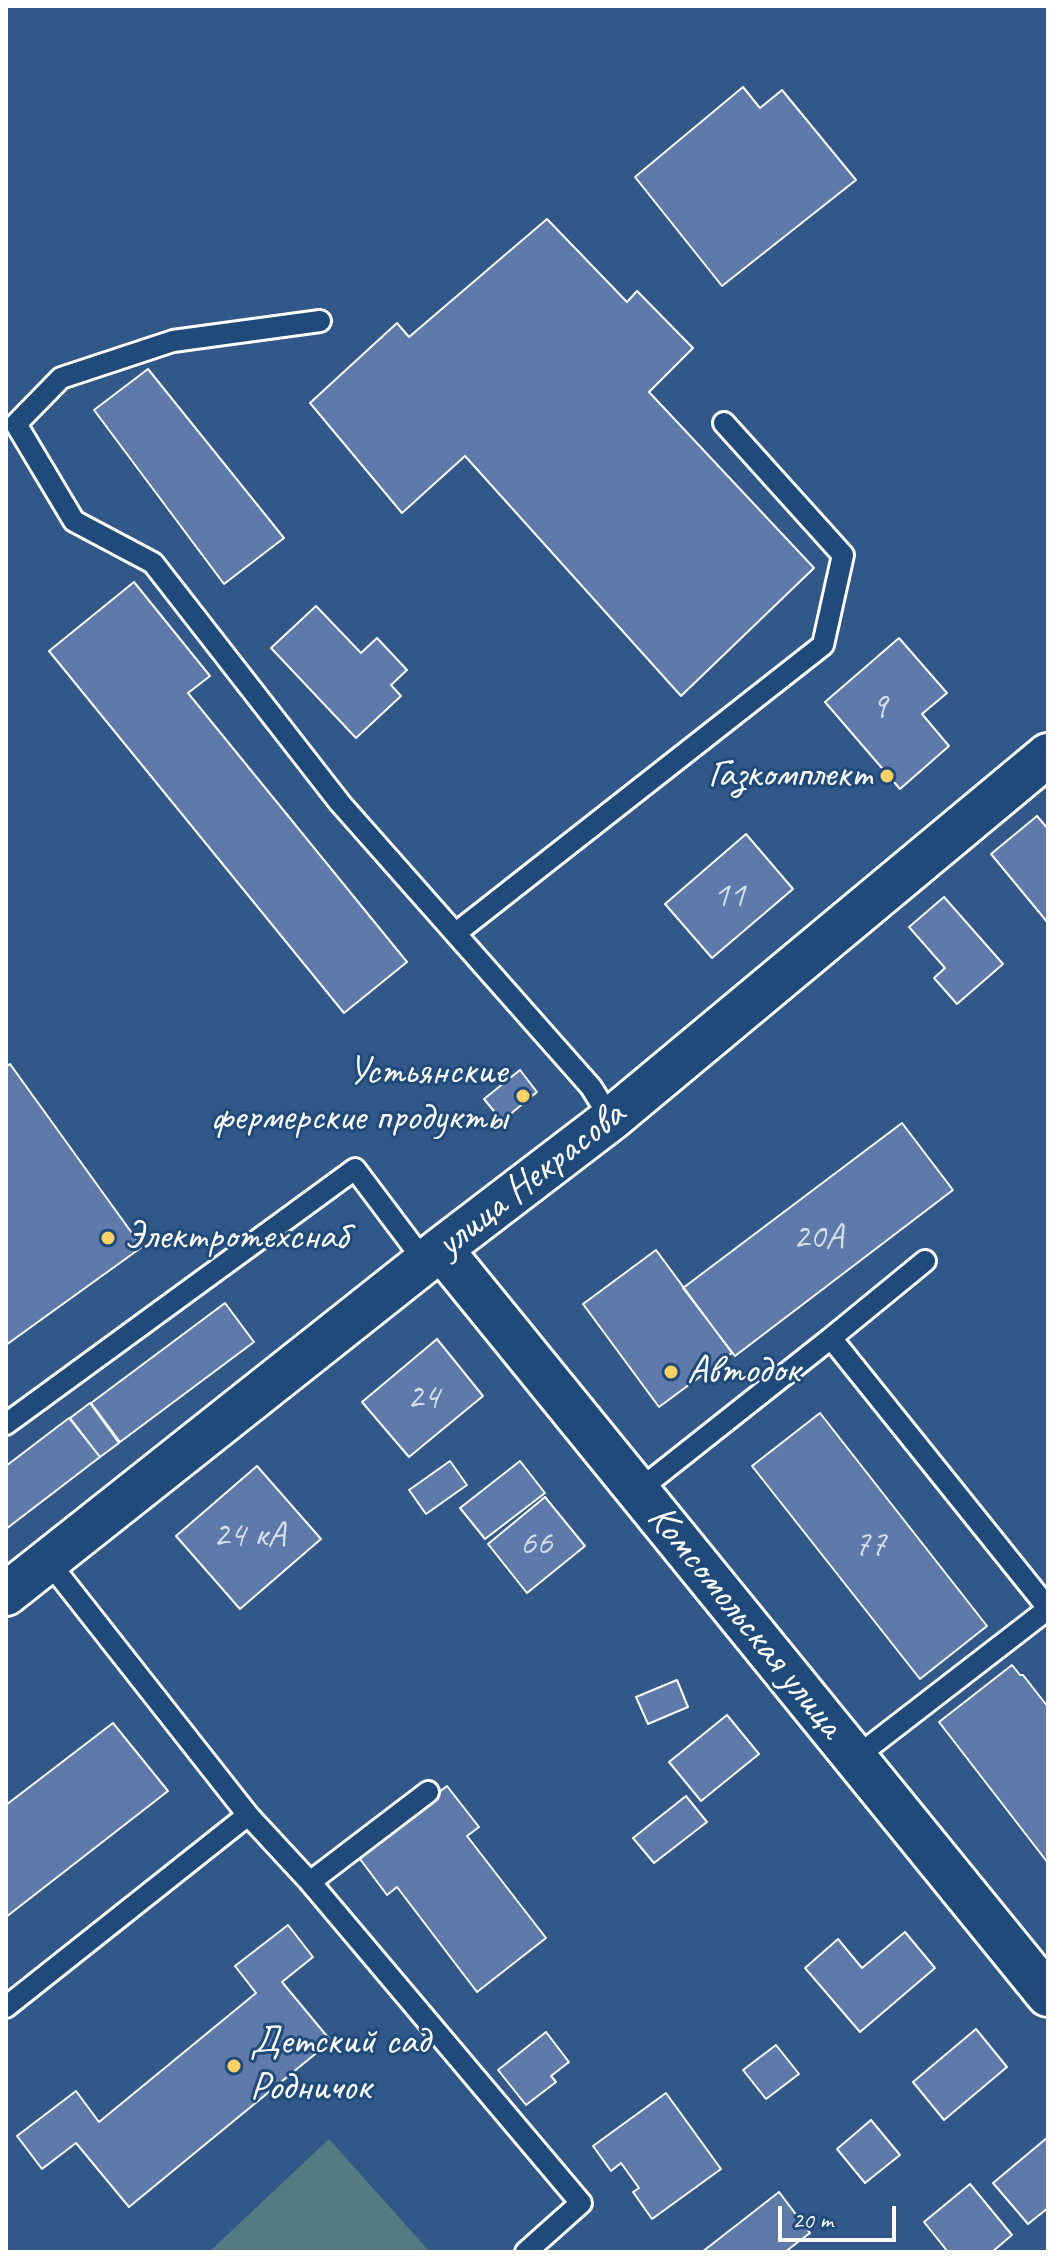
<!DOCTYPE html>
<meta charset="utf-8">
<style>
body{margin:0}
#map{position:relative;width:1054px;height:2258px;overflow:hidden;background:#315888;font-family:Caveat,sans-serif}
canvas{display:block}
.frame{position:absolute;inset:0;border:8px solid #fff;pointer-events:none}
.scale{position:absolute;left:778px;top:2206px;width:118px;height:36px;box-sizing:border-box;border:4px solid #fff;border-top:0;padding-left:10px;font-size:24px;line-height:28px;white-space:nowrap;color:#fff;-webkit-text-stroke:6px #1f4a7a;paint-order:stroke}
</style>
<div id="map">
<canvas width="1054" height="2258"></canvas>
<div class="frame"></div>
<div class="scale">20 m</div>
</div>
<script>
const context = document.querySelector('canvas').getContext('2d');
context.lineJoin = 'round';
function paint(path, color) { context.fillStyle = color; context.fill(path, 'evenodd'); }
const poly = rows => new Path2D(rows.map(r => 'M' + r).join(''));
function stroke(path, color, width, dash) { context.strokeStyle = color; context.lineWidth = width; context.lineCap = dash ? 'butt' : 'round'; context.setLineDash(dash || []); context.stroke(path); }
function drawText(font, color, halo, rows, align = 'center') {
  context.font = font + ' Caveat,sans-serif'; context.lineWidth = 6; context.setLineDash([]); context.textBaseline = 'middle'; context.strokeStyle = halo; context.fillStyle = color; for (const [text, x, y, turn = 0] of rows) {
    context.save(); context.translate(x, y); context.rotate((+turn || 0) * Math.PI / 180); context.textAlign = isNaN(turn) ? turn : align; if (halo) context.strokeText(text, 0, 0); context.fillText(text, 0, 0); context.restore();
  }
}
paint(poly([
 [329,2139,430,2252,209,2252]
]), '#557b82');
const building = poly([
 [743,87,760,108,782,90,856,180,722,286,635,177,743,87],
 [547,219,627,302,637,291,693,348,649,392,814,568,681,696,465,456,402,513,310,403,397,323,409,337,547,219],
 [148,369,284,538,224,584,94,410,148,369],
 [134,582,210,676,188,693,407,962,344,1013,49,651,134,582],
 [316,606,361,653,377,638,407,670,391,685,401,696,356,738,271,648,316,606],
 [899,638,947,693,922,714,949,746,900,789,825,702,899,638],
 [1037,816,1048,829,1048,923,991,854,1037,816],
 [746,834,793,889,712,958,665,904,746,834],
 [944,897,1003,964,957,1004,934,978,945,968,909,927,944,897],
 [10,1064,142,1247,6,1345,6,1067,10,1064],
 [520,1070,537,1092,502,1121,484,1099,520,1070],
 [902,1123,953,1190,735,1356,683,1288,902,1123],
 [656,1250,732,1353,659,1407,583,1304,656,1250],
 [225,1303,254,1342,120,1442,91,1403,225,1303],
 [437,1339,483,1396,409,1457,362,1402,437,1339],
 [90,1403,119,1443,100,1457,70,1418,90,1403],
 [820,1413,987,1626,920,1679,752,1466,820,1413],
 [69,1418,100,1457,6,1529,6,1466,69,1418],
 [450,1461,467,1485,426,1514,409,1490,450,1461],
 [520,1461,545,1493,485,1539,460,1508,520,1461],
 [257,1466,321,1539,240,1609,176,1536,257,1466],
 [545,1497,585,1546,527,1593,488,1544,545,1497],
 [1012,1665,1020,1675,1023,1675,1048,1707,1048,1863,939,1722,1012,1665],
 [677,1680,688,1707,648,1724,636,1697,677,1680],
 [727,1715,759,1754,701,1801,669,1762,727,1715],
 [113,1723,168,1791,6,1917,6,1805,113,1723],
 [447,1786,479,1827,467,1836,546,1938,477,1992,397,1887,387,1895,357,1855,447,1786],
 [686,1796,707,1822,654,1863,633,1838,686,1796],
 [288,1925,313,1957,282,1982,331,2041,129,2207,76,2143,42,2169,17,2136,76,2091,99,2122,256,1993,235,1966,288,1925],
 [905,1932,935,1968,860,2032,805,1968,838,1939,862,1968,905,1932],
 [976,2029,1007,2067,944,2120,913,2082,976,2029],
 [546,2032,569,2062,551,2076,556,2082,526,2105,498,2070,546,2032],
 [776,2045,799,2074,766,2099,743,2070,776,2045],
 [666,2093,721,2169,652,2219,633,2192,639,2188,621,2163,611,2171,593,2146,666,2093],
 [871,2120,900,2155,865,2183,837,2149,871,2120],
 [1048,2137,1048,2208,1028,2224,993,2183,1048,2137],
 [970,2184,1012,2235,992,2252,948,2252,924,2222,970,2184],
 [779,2192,810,2233,785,2252,702,2252,779,2192]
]);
paint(building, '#5d7aaa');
stroke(building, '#fff', 2);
const service = poly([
 [320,321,173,341,61,378,16,424,74,521,153,563,340,803,591,1087,611,1119],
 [456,933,823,645,843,555,724,423],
 [831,1338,925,1261],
 [6,1424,355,1169,425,1262],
 [639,1490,831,1338,1048,1608],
 [48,1561,248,1815,310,1882,581,2203,526,2252],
 [855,1758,1048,1609],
 [310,1882,428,1792],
 [6,2007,248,1815]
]);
const minor = poly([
 [441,1249,1048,1995],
 [6,1594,441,1249,611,1119,1048,755]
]);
stroke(service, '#fff', 26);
stroke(minor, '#fff', 48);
stroke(service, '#1f4a7a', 20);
stroke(minor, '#1f4a7a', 42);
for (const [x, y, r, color] of [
 [887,776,8,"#ffd166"],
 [523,1096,8,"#ffd166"],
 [108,1238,8,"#ffd166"],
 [671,1372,8,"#ffd166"],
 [234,2066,8,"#ffd166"]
]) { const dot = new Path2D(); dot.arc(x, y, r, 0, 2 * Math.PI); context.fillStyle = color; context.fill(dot); stroke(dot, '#1f4a7a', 3); }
drawText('36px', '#d6deea', null, [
 ["9",879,708],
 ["11",729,897],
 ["20А",818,1239],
 ["24",423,1399],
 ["24 кА",249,1537],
 ["66",536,1545],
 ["77",870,1546]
]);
drawText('40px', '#fff', '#1f4a7a', [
 ["Газкомплект",871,776,"right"],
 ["Устьянские",507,1073,"right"],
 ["фермерские продукты",507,1119,"right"],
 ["Электротехснаб",124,1238],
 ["Автодок",687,1372],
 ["Детский сад",250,2043],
 ["Родничок",250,2089]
], 'left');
drawText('40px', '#fff', '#1f4a7a', [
 ["улица Некрасова",531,1180,-38],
 ["Комсомольская улица",745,1622,51]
]);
</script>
